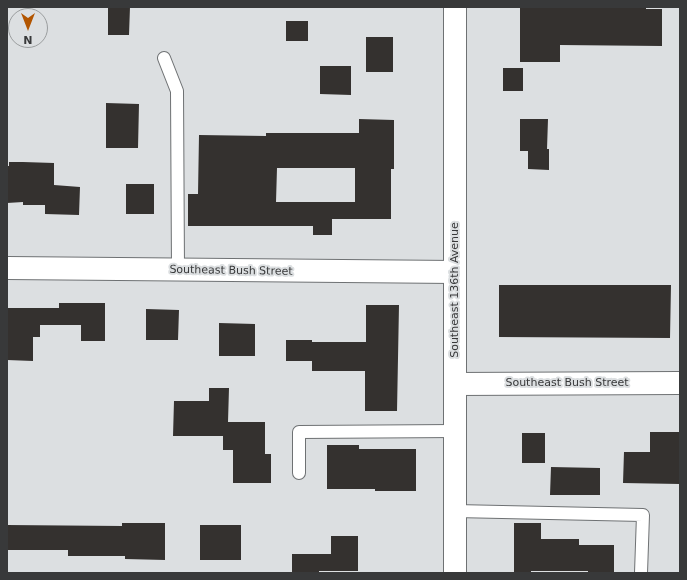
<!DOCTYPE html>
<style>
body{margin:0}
#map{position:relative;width:687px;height:580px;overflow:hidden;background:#dcdfe1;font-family:"DejaVu Sans",sans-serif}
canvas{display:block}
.frame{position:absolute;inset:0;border:8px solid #38393a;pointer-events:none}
.north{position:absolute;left:8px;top:8px;width:40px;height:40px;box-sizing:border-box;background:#dcdfe1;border:1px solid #9a9d9e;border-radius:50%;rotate:180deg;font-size:11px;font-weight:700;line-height:16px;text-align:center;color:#38393a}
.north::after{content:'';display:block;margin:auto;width:14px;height:18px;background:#b25500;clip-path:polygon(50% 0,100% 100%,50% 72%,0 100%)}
</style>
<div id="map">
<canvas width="687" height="580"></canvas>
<div class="frame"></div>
<div class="north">N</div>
</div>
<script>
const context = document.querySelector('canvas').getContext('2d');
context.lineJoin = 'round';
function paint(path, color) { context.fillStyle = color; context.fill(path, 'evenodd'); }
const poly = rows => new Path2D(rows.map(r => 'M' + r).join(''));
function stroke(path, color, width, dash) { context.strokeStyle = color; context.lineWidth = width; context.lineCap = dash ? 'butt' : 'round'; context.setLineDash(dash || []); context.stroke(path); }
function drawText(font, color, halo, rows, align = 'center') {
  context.font = font + ' "DejaVu Sans",sans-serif'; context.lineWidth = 4; context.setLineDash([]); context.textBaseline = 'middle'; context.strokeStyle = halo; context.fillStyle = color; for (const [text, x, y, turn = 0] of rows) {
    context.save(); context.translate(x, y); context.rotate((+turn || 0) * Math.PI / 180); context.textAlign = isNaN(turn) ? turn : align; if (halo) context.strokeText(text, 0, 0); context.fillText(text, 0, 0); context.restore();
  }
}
paint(poly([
 [108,7,130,7,129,35,108,35],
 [520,7,646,7,646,9,662,9,662,46,560,45,560,62,520,62],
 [286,21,308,21,308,41,286,41],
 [366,37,393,37,393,72,366,72],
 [320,66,351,66,351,95,320,94],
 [503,68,523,68,523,91,503,91],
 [106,103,139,104,138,148,106,148],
 [359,119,394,120,394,169,391,169,391,219,332,219,332,235,313,235,313,226,188,226,188,194,198,194,199,135,266,136,266,133,359,133],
 [277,168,355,168,355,202,276,202],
 [520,119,548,119,547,149,549,149,549,170,528,169,528,151,520,151],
 [9,162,23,162,54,163,54,185,80,187,79,215,45,214,45,205,23,205,23,202,7,203,7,166,9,166],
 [126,184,154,184,154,214,126,214],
 [499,285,671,285,670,338,499,337],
 [59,303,105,303,105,341,81,341,81,325,40,325,40,337,33,337,33,361,7,360,7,308,59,308],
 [366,305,399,305,397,411,365,411,365,371,312,371,312,361,286,361,286,340,312,340,312,342,366,342],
 [146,309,179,310,178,340,146,340],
 [219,323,255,324,255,356,219,356],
 [209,388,229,388,228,422,265,422,265,454,271,454,271,483,233,483,233,450,223,450,223,436,173,436,174,401,209,401],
 [650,432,680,432,680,484,623,483,624,452,650,452],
 [522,433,545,433,545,463,522,463],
 [327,445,359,445,359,449,416,449,416,491,375,491,375,489,327,489],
 [551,467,600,468,600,495,550,495],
 [122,523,165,523,165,560,125,559,125,556,68,556,68,550,7,550,7,525,122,526],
 [514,523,541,523,541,539,579,539,579,545,614,545,614,573,588,572,588,571,531,571,531,573,514,573],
 [200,525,241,525,241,560,200,560],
 [331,536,358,536,358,571,319,571,319,573,292,573,292,554,331,554]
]), '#34312f');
const lane = poly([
 [164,58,177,91,178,270],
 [299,473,299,432,455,431],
 [455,511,643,515,641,573]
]);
const street = poly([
 [7,268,455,272],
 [455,384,680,383]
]);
const secondary = poly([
 [455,573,455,7]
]);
stroke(lane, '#6e7173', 14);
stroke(street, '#6e7173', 24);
stroke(secondary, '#6e7173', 24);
stroke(lane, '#fff', 12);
stroke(street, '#fff', 22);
stroke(secondary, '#fff', 22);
drawText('11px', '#38393a', '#dcdfe1', [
 ["Southeast Bush Street",231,271,1],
 ["Southeast 136th Avenue",455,290,-90],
 ["Southeast Bush Street",567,383]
]);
</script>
